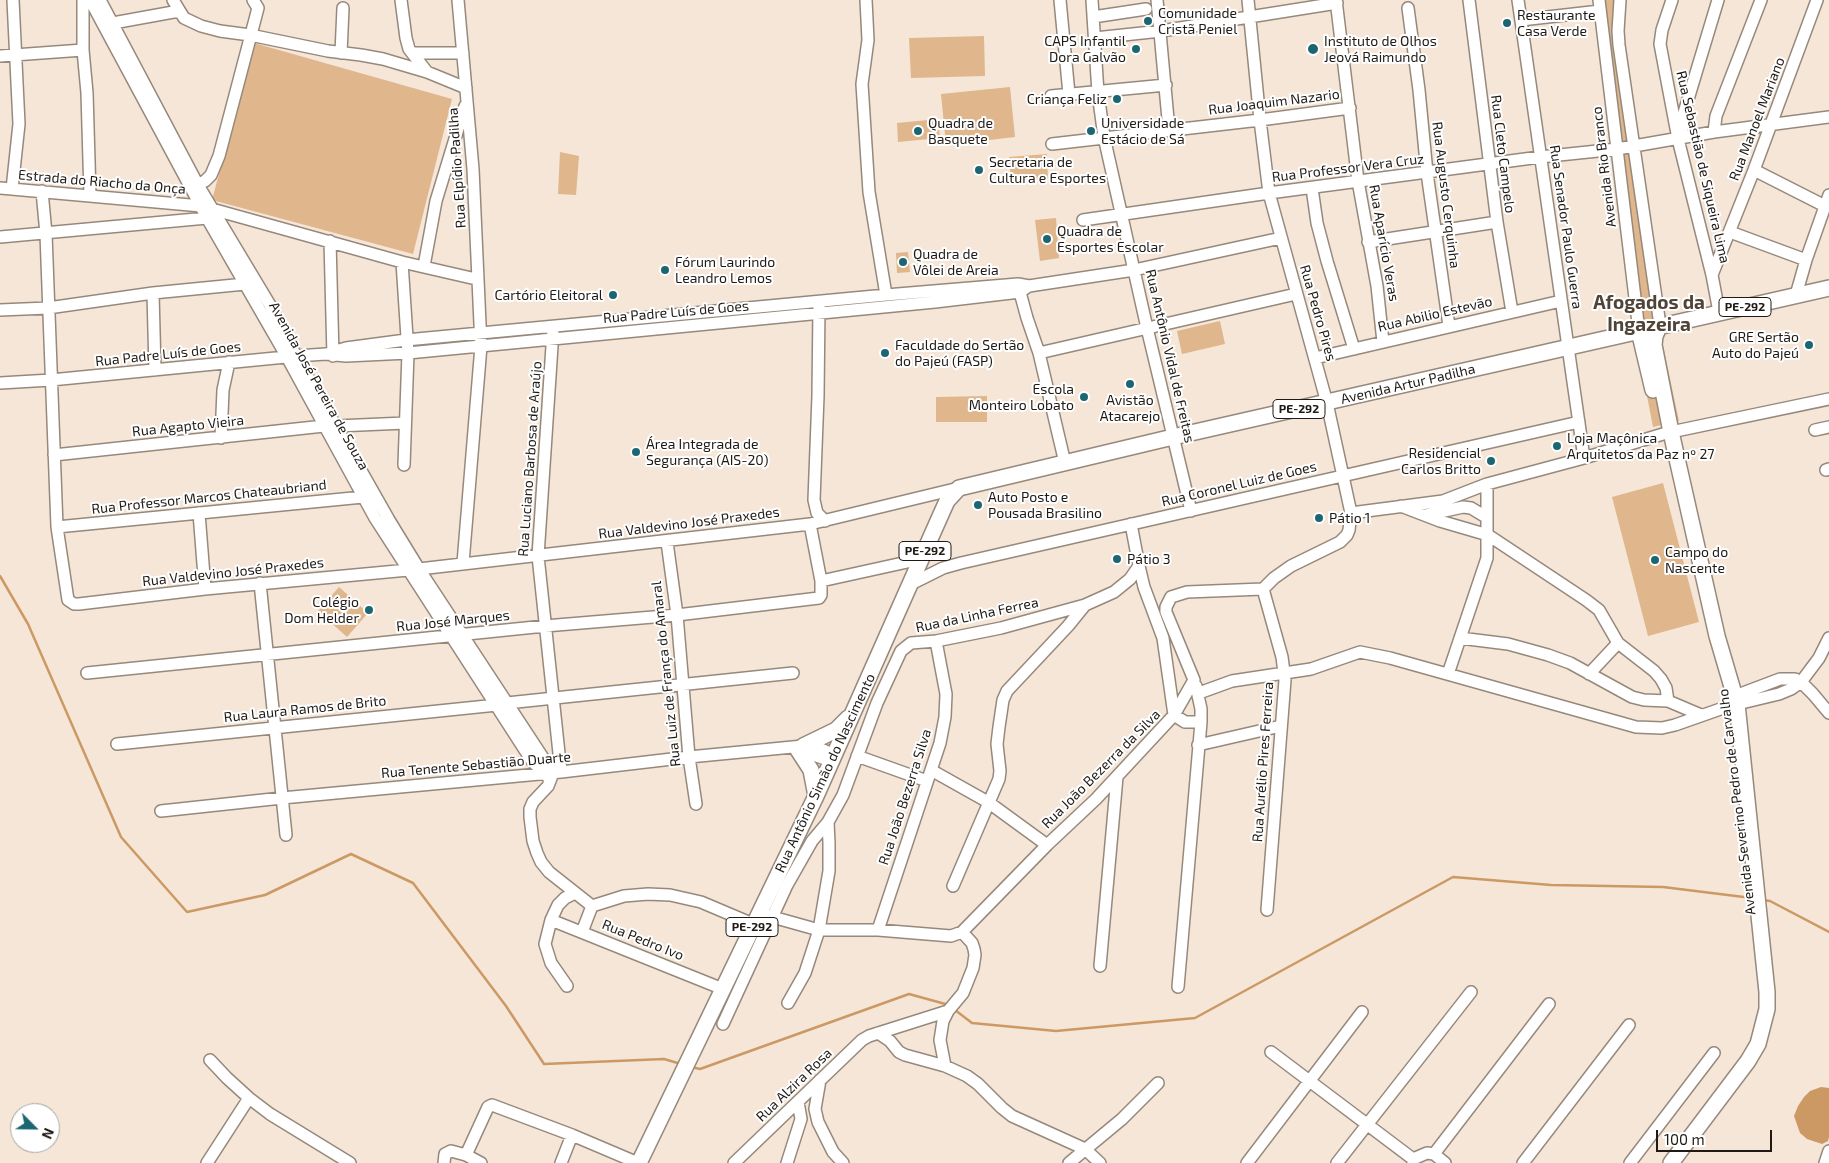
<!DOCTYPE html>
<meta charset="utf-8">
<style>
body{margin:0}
#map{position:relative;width:1829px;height:1163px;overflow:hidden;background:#f5e6d8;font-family:"Exo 2",sans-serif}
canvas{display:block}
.north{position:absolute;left:10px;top:1103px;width:50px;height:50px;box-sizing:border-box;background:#fff;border:1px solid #a5a3a1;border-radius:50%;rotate:113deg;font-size:14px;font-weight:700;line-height:20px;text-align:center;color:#1f1a15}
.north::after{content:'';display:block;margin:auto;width:18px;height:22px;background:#1c6672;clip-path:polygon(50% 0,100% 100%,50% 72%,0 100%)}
.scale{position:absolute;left:1656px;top:1130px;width:116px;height:22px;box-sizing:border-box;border:2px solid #1f1a15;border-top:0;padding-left:6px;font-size:15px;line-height:18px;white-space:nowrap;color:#1f1a15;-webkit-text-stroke:4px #fff;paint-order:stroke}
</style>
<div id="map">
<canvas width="1829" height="1163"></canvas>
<div class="north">N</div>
<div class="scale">100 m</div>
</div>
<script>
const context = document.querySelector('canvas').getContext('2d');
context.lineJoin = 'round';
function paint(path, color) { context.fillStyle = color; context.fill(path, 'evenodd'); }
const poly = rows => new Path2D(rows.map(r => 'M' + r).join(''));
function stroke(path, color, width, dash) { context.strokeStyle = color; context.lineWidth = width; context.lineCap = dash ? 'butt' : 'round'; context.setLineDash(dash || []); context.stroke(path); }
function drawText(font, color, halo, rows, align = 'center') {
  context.font = font + ' "Exo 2",sans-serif'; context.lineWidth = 4; context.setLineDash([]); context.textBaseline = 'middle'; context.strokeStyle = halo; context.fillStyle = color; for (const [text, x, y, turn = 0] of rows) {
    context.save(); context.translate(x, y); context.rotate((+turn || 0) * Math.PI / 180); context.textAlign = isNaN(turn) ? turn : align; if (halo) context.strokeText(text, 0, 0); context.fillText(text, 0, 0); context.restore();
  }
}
paint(poly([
 [1602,0,1615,0,1656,321,1643,324,1628,192],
 [984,36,985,76,911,78,909,38],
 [254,43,452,99,413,254,212,200],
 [1010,87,1015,137,946,145,941,94],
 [938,119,940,138,898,142,897,123],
 [560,152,579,156,576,195,558,194],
 [1047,154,1048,179,1011,181,1009,157],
 [1056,218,1059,258,1040,261,1035,220],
 [908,252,910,272,897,273,896,253],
 [1220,321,1225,344,1182,354,1177,331],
 [1661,336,1679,421,1653,427,1636,339],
 [987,396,987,422,936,422,936,397],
 [1663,483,1699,622,1648,636,1612,497],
 [339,587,368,613,347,637,318,611]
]), '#e0b68c');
paint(poly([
 [1821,1087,1829,1088,1829,1137,1828,1141,1822,1144,1807,1139,1800,1133,1794,1116,1798,1106,1804,1097,1810,1091]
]), '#cc9964');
stroke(poly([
 [0,576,28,624,121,837,187,912,265,895,351,854,413,883,506,1006,544,1064,664,1059,681,1064],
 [1762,900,1770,901,1829,932],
 [955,1010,972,1023,1056,1031,1195,1018,1453,877,1551,885,1663,887,1752,898],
 [691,1067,700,1069,909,994,949,1005]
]), '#cc9964', 2.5);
const minor = poly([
 [83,0,83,50,87,93,90,195],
 [90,0,207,218,287,357,375,518,532,761,550,779],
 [100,0,198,185,270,305,296,356,389,520,419,569,553,773,548,786,533,802,530,809,530,817,533,841,537,853,541,862,549,872,592,906,624,896,648,894,670,895,701,902,753,924],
 [173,0,184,18,201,26,220,31,250,35,328,51,361,55,383,59,427,72,466,88],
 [401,0,406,38,409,49,427,72],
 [458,0,473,169,481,346,463,563],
 [866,0,868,40,862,84,869,192,886,295],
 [1060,0,1069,94],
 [1092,0,1098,93,1104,137,1147,328,1191,511],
 [1157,0,1169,130],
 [1336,0,1358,181,1377,286,1383,342],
 [1469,0,1497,222,1512,312],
 [1518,0,1584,458],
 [1599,0,1639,331],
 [1620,0,1618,31,1619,45,1660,325],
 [1672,0,1662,30,1660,44,1678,139,1712,275,1719,312],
 [1408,8,1419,90,1427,173,1449,326],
 [1093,17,1146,9],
 [1521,20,1600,11],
 [113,23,179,11],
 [1095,38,1161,31,1337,3],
 [341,53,343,8],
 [413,53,463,53],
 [0,56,83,50],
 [1051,96,1166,85],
 [1714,132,1716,116,1761,0],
 [1682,135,1683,116,1718,0],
 [1052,144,1260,120,1350,108],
 [1754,170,1825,206],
 [192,187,205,181,211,175,219,156,258,8,253,0],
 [0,188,201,206,402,262,476,279],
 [1312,188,1317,223,1327,261,1354,349],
 [12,189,19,124,13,0],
 [42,191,46,234,57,527,68,600,74,604,79,604,205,589,408,570],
 [1083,220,1269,193,1540,157,1617,149,1714,132,1829,117],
 [1730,232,1806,260],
 [0,237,207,218],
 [330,241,333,356],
 [1368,242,1497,222],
 [402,262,408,353,404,465],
 [424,266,436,201,465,106],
 [1712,275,1754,170,1817,0],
 [1018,285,1027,318,1039,353,1065,463],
 [153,293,155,370],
 [1796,295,1806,260,1829,195],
 [819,306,818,396,814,500,817,513,825,521],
 [0,310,48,308,153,293,245,284],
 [553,331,538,556,561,772],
 [329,353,346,348,406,340,886,295,1018,284,1029,286,1134,270,1281,238],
 [1039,353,1296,294],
 [1315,358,1561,301],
 [0,383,51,380,296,356,326,354,346,356,408,353,935,302,1020,292,1029,286],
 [337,426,405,423],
 [1815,430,1829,427],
 [1671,432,1829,399],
 [221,438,223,390,229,362],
 [54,455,324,426],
 [1826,470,1829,469],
 [1401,506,1440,521,1488,535,1586,600,1599,610,1618,643,1654,671,1661,679,1666,688,1668,701],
 [199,513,205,589],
 [1351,513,1443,501,1487,484,1584,458,1663,434],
 [1426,515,1463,507,1471,508,1486,517],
 [57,527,363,497],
 [667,542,677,615,689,757,696,804],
 [1139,566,1144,587,1163,638,1174,715,1185,722,1201,722],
 [419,569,810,524,959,488],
 [821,581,921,559],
 [260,583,286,835],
 [909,585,943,568,961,563,1579,422],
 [1263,589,1282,657,1285,680,1267,910],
 [1460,638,1508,644,1548,655,1570,663,1632,697,1644,700,1668,701,1701,715],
 [87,673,545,626,677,615,819,598,821,595,821,581,810,524],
 [1448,674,1487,558,1487,484],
 [1589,674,1618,643],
 [1199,693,1232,681,1311,669,1360,652,1390,658,1636,727,1662,728,1675,725,1729,706,1779,694,1791,689,1801,682,1813,694,1829,713],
 [1735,696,1780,679,1795,679,1801,682,1819,658,1829,638],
 [507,703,793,673],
 [117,744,497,705],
 [1198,745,1281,726],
 [796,749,825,759,834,757],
 [857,756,927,781],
 [931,770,988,802,1047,845],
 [161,811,282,798,561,772,689,757,803,746,814,746,828,752,834,757],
 [953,886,999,779,1000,771,997,744,999,727,1003,700,1007,691,1068,626,1085,605],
 [758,913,819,930,878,930,951,936,962,932,1047,845,1096,799,1174,715,1194,680,1166,612,1166,607,1171,597,1187,592,1263,589,1274,578,1291,566,1340,542,1347,535,1349,530,1351,513,1327,403,1269,193,1260,120,1248,0],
 [551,920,723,989],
 [878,930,940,743,945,717,946,694,936,641],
 [582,932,592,906],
 [1100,966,1117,777],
 [567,986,551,963,545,944,551,920,558,905,565,898,575,893],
 [1178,987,1201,722,1201,709,1196,686],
 [788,1003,805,973,819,930,829,871,829,843,828,822,843,795,877,703,901,651,911,643,936,641,1001,628,1085,605,1114,592,1130,579,1139,566,1131,524],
 [723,1024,787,885,812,841,828,822],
 [878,1033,890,1041,899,1052,905,1055,945,1066,967,1076,978,1084,1002,1108,1012,1116,1085,1149,1100,1163],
 [1271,1052,1413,1159],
 [210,1060,227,1078,249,1098,270,1114,350,1163],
 [945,1066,940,1040,943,1021,948,1011],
 [820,1080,815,1109,818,1122,833,1152,843,1163],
 [1434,1154,1549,1004],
 [466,1155,488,1107,492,1105,572,1135,638,1163],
 [207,1163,249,1098],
 [444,1163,445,1154,451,1151,466,1155,481,1163],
 [561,1163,572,1135],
 [734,1163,862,1040,869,1036,948,1011,963,993,973,968,975,955,974,949,972,943,962,932],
 [787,1163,801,1119,798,1102],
 [1069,1163,1122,1119,1158,1083],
 [1247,1163,1362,1012],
 [1337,1163,1471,992],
 [1413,1163,1413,1159,1427,1153,1434,1154,1445,1163],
 [1523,1163,1629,1025],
 [1630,1163,1714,1053],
 [1825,1163,1829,1151]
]);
const major = poly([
 [1660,325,1655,336,1654,345,1671,432,1717,636,1737,704,1767,992,1767,1009,1758,1044,1748,1061,1671,1163],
 [1639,331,1653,390],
 [803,746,836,730,848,718],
 [798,750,811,770,816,796],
 [639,1163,816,796,942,512,947,501,959,488,1173,437,1829,288]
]);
stroke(minor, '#96897c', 14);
stroke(major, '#96897c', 18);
stroke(minor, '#fff', 11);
stroke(major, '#fff', 15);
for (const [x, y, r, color] of [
 [1148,21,5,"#1c6672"],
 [1507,23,5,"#1c6672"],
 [1136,49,5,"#1c6672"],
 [1313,49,6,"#1c6672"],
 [1117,99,5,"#1c6672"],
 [918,131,5,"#1c6672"],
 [1091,131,5,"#1c6672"],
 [979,170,5,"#1c6672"],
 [1047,239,5,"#1c6672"],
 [903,262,5,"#1c6672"],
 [665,270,5,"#1c6672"],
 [613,295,5,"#1c6672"],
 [1809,345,5,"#1c6672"],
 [885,353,5,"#1c6672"],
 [1130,384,5,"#1c6672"],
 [1084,397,5,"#1c6672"],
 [1557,446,5,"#1c6672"],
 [636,452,5,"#1c6672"],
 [1491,461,5,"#1c6672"],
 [978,505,5,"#1c6672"],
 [1319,518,5,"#1c6672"],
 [1117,559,5,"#1c6672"],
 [1655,560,5,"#1c6672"],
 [369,610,5,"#1c6672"]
]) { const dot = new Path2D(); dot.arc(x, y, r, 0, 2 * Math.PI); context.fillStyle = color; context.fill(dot); stroke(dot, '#fff', 2); }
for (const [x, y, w] of [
 [1745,307,52],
 [1299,409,52],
 [925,551,52],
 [752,927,52]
]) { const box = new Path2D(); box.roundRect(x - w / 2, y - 9.5, w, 19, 4); context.fillStyle = '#fff'; context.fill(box); stroke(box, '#1f1a15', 1); }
drawText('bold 12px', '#1f1a15', null, [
 ["PE-292",1745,307],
 ["PE-292",1299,409],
 ["PE-292",925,551],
 ["PE-292",752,927]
]);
drawText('14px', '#1f1a15', '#fff', [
 ["Comunidade",1158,13],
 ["Cristã Peniel",1158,29],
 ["Restaurante",1517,15],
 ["Casa Verde",1517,31],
 ["CAPS Infantil",1126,41,"right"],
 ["Dora Galvão",1126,57,"right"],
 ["Instituto de Olhos",1324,41],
 ["Jeová Raimundo",1324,57],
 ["Criança Feliz",1107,99,"right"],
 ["Quadra de",928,123],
 ["Basquete",928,139],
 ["Universidade",1101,123],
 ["Estácio de Sá",1101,139],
 ["Secretaria de",989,162],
 ["Cultura e Esportes",989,178],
 ["Quadra de",1057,231],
 ["Esportes Escolar",1057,247],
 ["Quadra de",913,254],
 ["Vôlei de Areia",913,270],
 ["Fórum Laurindo",675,262],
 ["Leandro Lemos",675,278],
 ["Cartório Eleitoral",603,295,"right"],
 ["GRE Sertão",1799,337,"right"],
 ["Auto do Pajeú",1799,353,"right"],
 ["Faculdade do Sertão",895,345],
 ["do Pajeú (FASP)",895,361],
 ["Escola",1074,389,"right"],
 ["Monteiro Lobato",1074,405,"right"],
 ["Avistão",1130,400,"center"],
 ["Atacarejo",1130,416,"center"],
 ["Loja Maçônica",1567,438],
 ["Arquitetos da Paz nº 27",1567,454],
 ["Área Integrada de",646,444],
 ["Segurança (AIS-20)",646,460],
 ["Residencial",1481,453,"right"],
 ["Carlos Britto",1481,469,"right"],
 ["Auto Posto e",988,497],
 ["Pousada Brasilino",988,513],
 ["Pátio 1",1329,518],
 ["Campo do",1665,552],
 ["Nascente",1665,568],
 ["Pátio 3",1127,559],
 ["Colégio",359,602,"right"],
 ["Dom Helder",359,618,"right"]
], 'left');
drawText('14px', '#1f1a15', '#fff', [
 ["Rua Joaquim Nazario",1274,102,-7],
 ["Rua Manoel Mariano",1757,119,-69],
 ["Rua Cleto Campelo",1503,154,83],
 ["Avenida Rio Branco",1604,167,-97],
 ["Rua Sebastião de Siqueira Lima",1703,167,77],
 ["Rua Elpídio Padilha",457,168,-94],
 ["Rua Professor Vera Cruz",1348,168,-7],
 ["Estrada do Riacho da Onça",102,182,5],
 ["Rua Augusto Cerquinha",1446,195,83],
 ["Rua Senador Paulo Guerra",1566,227,82],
 ["Rua Aparício Veras",1384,243,80],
 ["Rua Padre Luís de Goes",676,312,-5],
 ["Rua Pedro Pires",1318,313,74],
 ["Rua Abilio Estevão",1435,314,-13],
 ["Rua Padre Luís de Goes",168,354,-6],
 ["Rua Antônio Vidal de Freitas",1170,356,77],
 ["Avenida Artur Padilha",1408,384,-13],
 ["Avenida José Pereira de Souza",319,386,61],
 ["Rua Agapto Vieira",188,426,-6],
 ["Rua Luciano Barbosa de Araújo",530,459,-86],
 ["Rua Coronel Luiz de Goes",1239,484,-13],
 ["Rua Professor Marcos Chateaubriand",209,497,-6],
 ["Rua Valdevino José Praxedes",689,523,-7],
 ["Rua Valdevino José Praxedes",233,572,-6],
 ["Rua da Linha Ferrea",977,615,-12],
 ["Rua José Marques",453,621,-6],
 ["Rua Luiz de França do Amaral",666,674,-96],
 ["Rua Laura Ramos de Brito",305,709,-6],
 ["Rua Aurélio Pires Ferreira",1263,762,-86],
 ["Rua Tenente Sebastião Duarte",476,765,-5],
 ["Rua João Bezerra da Silva",1101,769,-45],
 ["Rua Antônio Simão do Nascimento",825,773,-65],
 ["Rua João Bezerra Silva",905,797,-72],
 ["Avenida Severino Pedro de Carvalho",1737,802,-97],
 ["Rua Pedro Ivo",643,940,22],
 ["Rua Alzira Rosa",794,1085,-44]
]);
drawText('bold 19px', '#504438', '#fff', [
 ["Afogados da",1649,303],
 ["Ingazeira",1649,325]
]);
</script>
